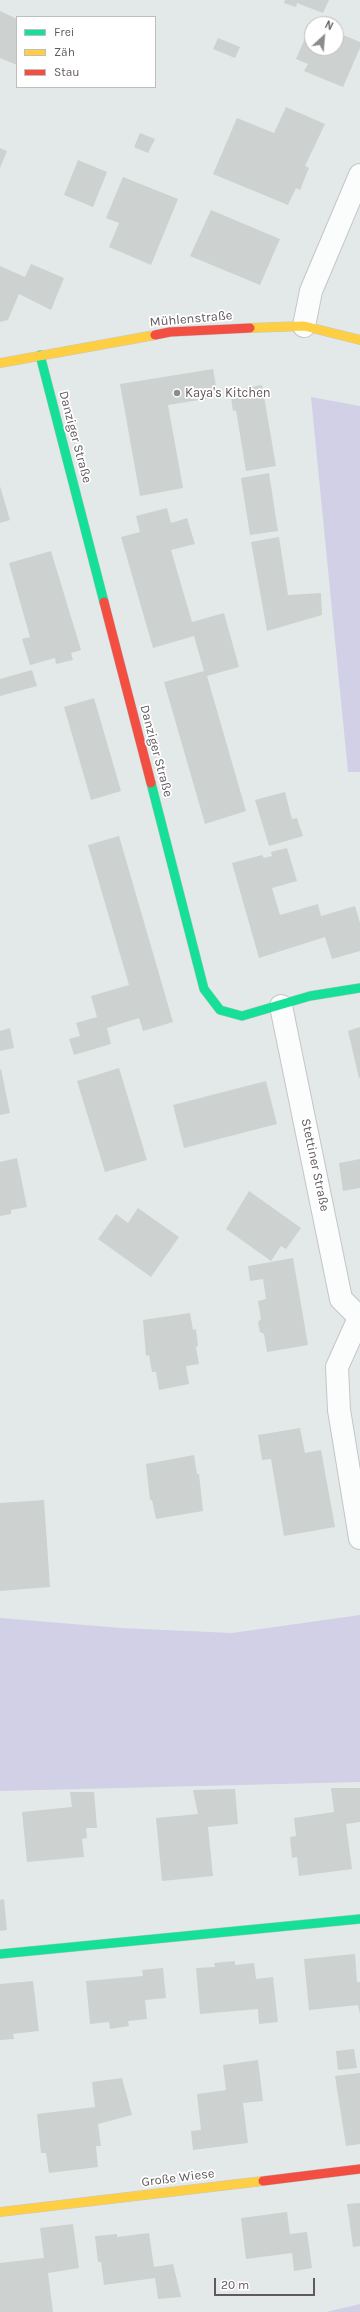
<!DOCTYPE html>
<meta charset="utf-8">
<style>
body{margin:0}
#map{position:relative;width:360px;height:2312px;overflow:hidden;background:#e3e9e9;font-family:Karla,sans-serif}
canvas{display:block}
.legend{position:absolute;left:16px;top:16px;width:140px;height:72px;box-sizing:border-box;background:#fff;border:1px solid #c0bdbd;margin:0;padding:5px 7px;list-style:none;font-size:12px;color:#61595b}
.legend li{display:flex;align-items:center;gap:8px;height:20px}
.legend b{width:20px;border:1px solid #c0bdbd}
.north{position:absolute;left:304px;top:16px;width:40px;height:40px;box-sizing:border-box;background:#fff;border:1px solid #c0bdbd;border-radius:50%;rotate:26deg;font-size:11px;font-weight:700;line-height:16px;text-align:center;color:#61595b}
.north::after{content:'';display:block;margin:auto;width:14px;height:18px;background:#8e8b8d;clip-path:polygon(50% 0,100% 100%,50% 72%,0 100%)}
.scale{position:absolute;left:214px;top:2278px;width:101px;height:18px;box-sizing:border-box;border:2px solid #61595b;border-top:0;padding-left:5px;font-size:12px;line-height:14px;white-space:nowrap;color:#61595b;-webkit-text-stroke:3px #fff;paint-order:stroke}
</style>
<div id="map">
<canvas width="360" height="2312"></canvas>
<ul class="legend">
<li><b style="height:5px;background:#16e098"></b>Frei</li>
<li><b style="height:5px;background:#ffcf43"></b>Zäh</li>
<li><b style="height:5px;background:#f24e42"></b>Stau</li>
</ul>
<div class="north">N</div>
<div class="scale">20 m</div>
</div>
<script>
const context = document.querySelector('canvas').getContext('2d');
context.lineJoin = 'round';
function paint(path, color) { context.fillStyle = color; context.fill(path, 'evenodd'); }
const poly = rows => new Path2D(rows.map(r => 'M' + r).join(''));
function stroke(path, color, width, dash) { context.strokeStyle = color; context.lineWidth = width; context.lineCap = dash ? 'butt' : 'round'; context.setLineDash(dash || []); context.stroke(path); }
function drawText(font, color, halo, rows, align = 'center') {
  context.font = font + ' Karla,sans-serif'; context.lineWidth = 3.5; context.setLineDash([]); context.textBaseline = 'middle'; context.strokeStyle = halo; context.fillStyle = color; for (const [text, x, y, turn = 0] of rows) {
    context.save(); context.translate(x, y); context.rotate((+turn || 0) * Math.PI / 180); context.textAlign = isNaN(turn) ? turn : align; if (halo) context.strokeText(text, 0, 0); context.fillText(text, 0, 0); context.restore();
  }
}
paint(poly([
 [311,397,360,406,360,772,348,772],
 [360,1615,360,1782,0,1791,0,1618,121,1628,232,1633],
 [360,2304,360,2312,326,2312]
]), '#d1d0e6');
paint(poly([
 [285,0,329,0,323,13,297,3,296,7,284,3],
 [0,11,17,19,17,65,0,58],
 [312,22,317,24,312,24,312,48,336,48,336,32,360,42,360,48,343,87,304,71,308,64,296,59],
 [218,38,240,47,235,58,213,49],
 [286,107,325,124,305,166,309,168,300,190,296,188,288,205,213,174,237,118,274,133],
 [140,133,155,139,148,153,134,147],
 [0,148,7,151,0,168],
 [78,160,107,172,93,207,64,195],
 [123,177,178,199,151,265,109,247,119,223,106,218],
 [211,210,280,239,260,285,190,256],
 [31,264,64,278,51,310,19,294,8,320,0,322,0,266,25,277],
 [213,369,218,397,168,405,183,488,140,496,120,384],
 [262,385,276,466,246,471,236,410,233,411,230,391],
 [269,473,278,531,250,535,241,478],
 [0,486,10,520,0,523],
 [167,508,171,523,187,518,195,544,171,550,192,622,224,613,239,667,207,676,246,811,205,824,164,682,204,671,194,636,153,648,121,537,140,532,136,516],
 [279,537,288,595,321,593,322,615,267,631,251,542],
 [51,551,81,650,71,653,73,660,56,664,55,658,30,665,22,639,30,637,9,563],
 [32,670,37,686,0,696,0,679],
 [94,698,121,791,91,800,64,707],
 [285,792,292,819,297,818,303,836,269,846,255,800],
 [119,836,173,1022,143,1031,139,1018,107,1028,111,1044,74,1055,69,1039,80,1036,76,1023,97,1017,91,996,129,985,88,845],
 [287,848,297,881,272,888,280,915,318,904,321,916,355,906,360,923,360,951,332,959,325,937,259,958,232,863,262,855,264,858,272,856,271,852],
 [360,1027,360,1078,359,1078,348,1031],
 [10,1028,14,1048,0,1051,0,1031],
 [119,1068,147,1160,105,1172,77,1081],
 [1,1069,10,1113,0,1115,0,1070],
 [266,1081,277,1124,184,1148,173,1105],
 [17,1158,27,1207,11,1210,11,1214,0,1216,0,1162],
 [360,1159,360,1188,343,1191,339,1163],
 [249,1191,301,1228,286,1249,281,1246,271,1261,226,1229],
 [138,1208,179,1237,151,1277,98,1239,116,1214,128,1223],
 [293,1258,308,1345,267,1352,264,1334,260,1332,258,1322,261,1319,258,1301,266,1299,263,1279,250,1281,248,1266],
 [190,1313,193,1330,196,1329,198,1346,196,1347,199,1364,186,1366,189,1384,159,1390,156,1372,152,1372,149,1355,146,1356,143,1320],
 [300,1428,305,1453,321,1450,335,1527,284,1536,271,1459,262,1460,258,1435],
 [194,1455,197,1474,199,1474,203,1511,156,1519,152,1500,150,1500,146,1464],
 [44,1500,50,1587,0,1591,0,1503],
 [331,1788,360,1788,360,1822,346,1824,352,1869,299,1876,297,1857,292,1858,290,1837,296,1836,294,1818,334,1812],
 [235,1789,238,1824,208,1827,213,1876,162,1881,156,1818,198,1814,193,1790],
 [70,1792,94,1792,97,1828,86,1828,87,1838,82,1839,84,1857,27,1862,22,1812,72,1807],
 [4,1899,7,1930,0,1931,0,1900],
 [355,1954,357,1982,360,1982,360,2014,358,2005,309,2010,304,1959],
 [235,1961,235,1965,254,1963,256,1979,273,1977,278,2022,259,2024,258,2009,200,2014,196,1968,215,1967,214,1963],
 [163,1968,166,1998,145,2000,147,2019,128,2021,129,2026,110,2029,109,2022,90,2024,86,1981,143,1976,142,1970],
 [33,1981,39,2031,13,2034,14,2039,0,2040,0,1984],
 [354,2049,357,2068,338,2070,336,2051],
 [258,2060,263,2101,243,2103,248,2143,193,2150,191,2131,201,2130,197,2094,226,2090,223,2065],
 [360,2073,360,2144,346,2146,335,2076],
 [122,2078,132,2115,98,2124,101,2146,96,2146,98,2167,49,2173,46,2153,41,2153,37,2114,95,2107,92,2082],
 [360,2203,360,2246,353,2247,347,2204],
 [287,2212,290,2234,307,2232,312,2268,294,2271,292,2253,246,2259,241,2218],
 [73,2224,79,2268,48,2273,53,2312,0,2312,0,2263,44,2258,40,2228],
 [149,2233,154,2267,173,2264,181,2297,158,2299,155,2278,104,2285,101,2262,98,2262,95,2236,117,2234,117,2237]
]), '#cdd1d0');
const street = poly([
 [304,326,311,291,360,175],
 [281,1006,341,1299,360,1318],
 [359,1318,337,1367,339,1410,360,1538]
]);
const fast = poly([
 [40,355,104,602],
 [151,783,204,989,220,1010,242,1016,310,996,360,988],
 [0,1954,360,1919]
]);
const slow = poly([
 [250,328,304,326,360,340],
 [0,363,155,335],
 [0,2212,263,2181]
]);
const jam = poly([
 [155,335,170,332,250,328],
 [104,602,151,783],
 [263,2181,360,2169]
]);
stroke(street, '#c4c5c6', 24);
stroke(fast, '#c5c6c6', 10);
stroke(slow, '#c5c6c6', 10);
stroke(jam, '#c5c6c6', 10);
stroke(street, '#fbfcfc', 22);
stroke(fast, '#16e098', 9);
stroke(slow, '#ffcf43', 9);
stroke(jam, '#f24e42', 9);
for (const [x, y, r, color] of [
 [177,393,4,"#8e8b8d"]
]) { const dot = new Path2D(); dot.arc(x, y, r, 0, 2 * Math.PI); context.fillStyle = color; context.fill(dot); stroke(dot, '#fff', 1.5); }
drawText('13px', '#61595b', '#fff', [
 ["Mühlenstraße",191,319,-5],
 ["Danziger Straße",75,437,75],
 ["Danziger Straße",156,751,75],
 ["Stettiner Straße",315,1165,78],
 ["Große Wiese",178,2178,-7]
]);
drawText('13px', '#61595b', '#fff', [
 ["Kaya's Kitchen",185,393]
], 'left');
</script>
